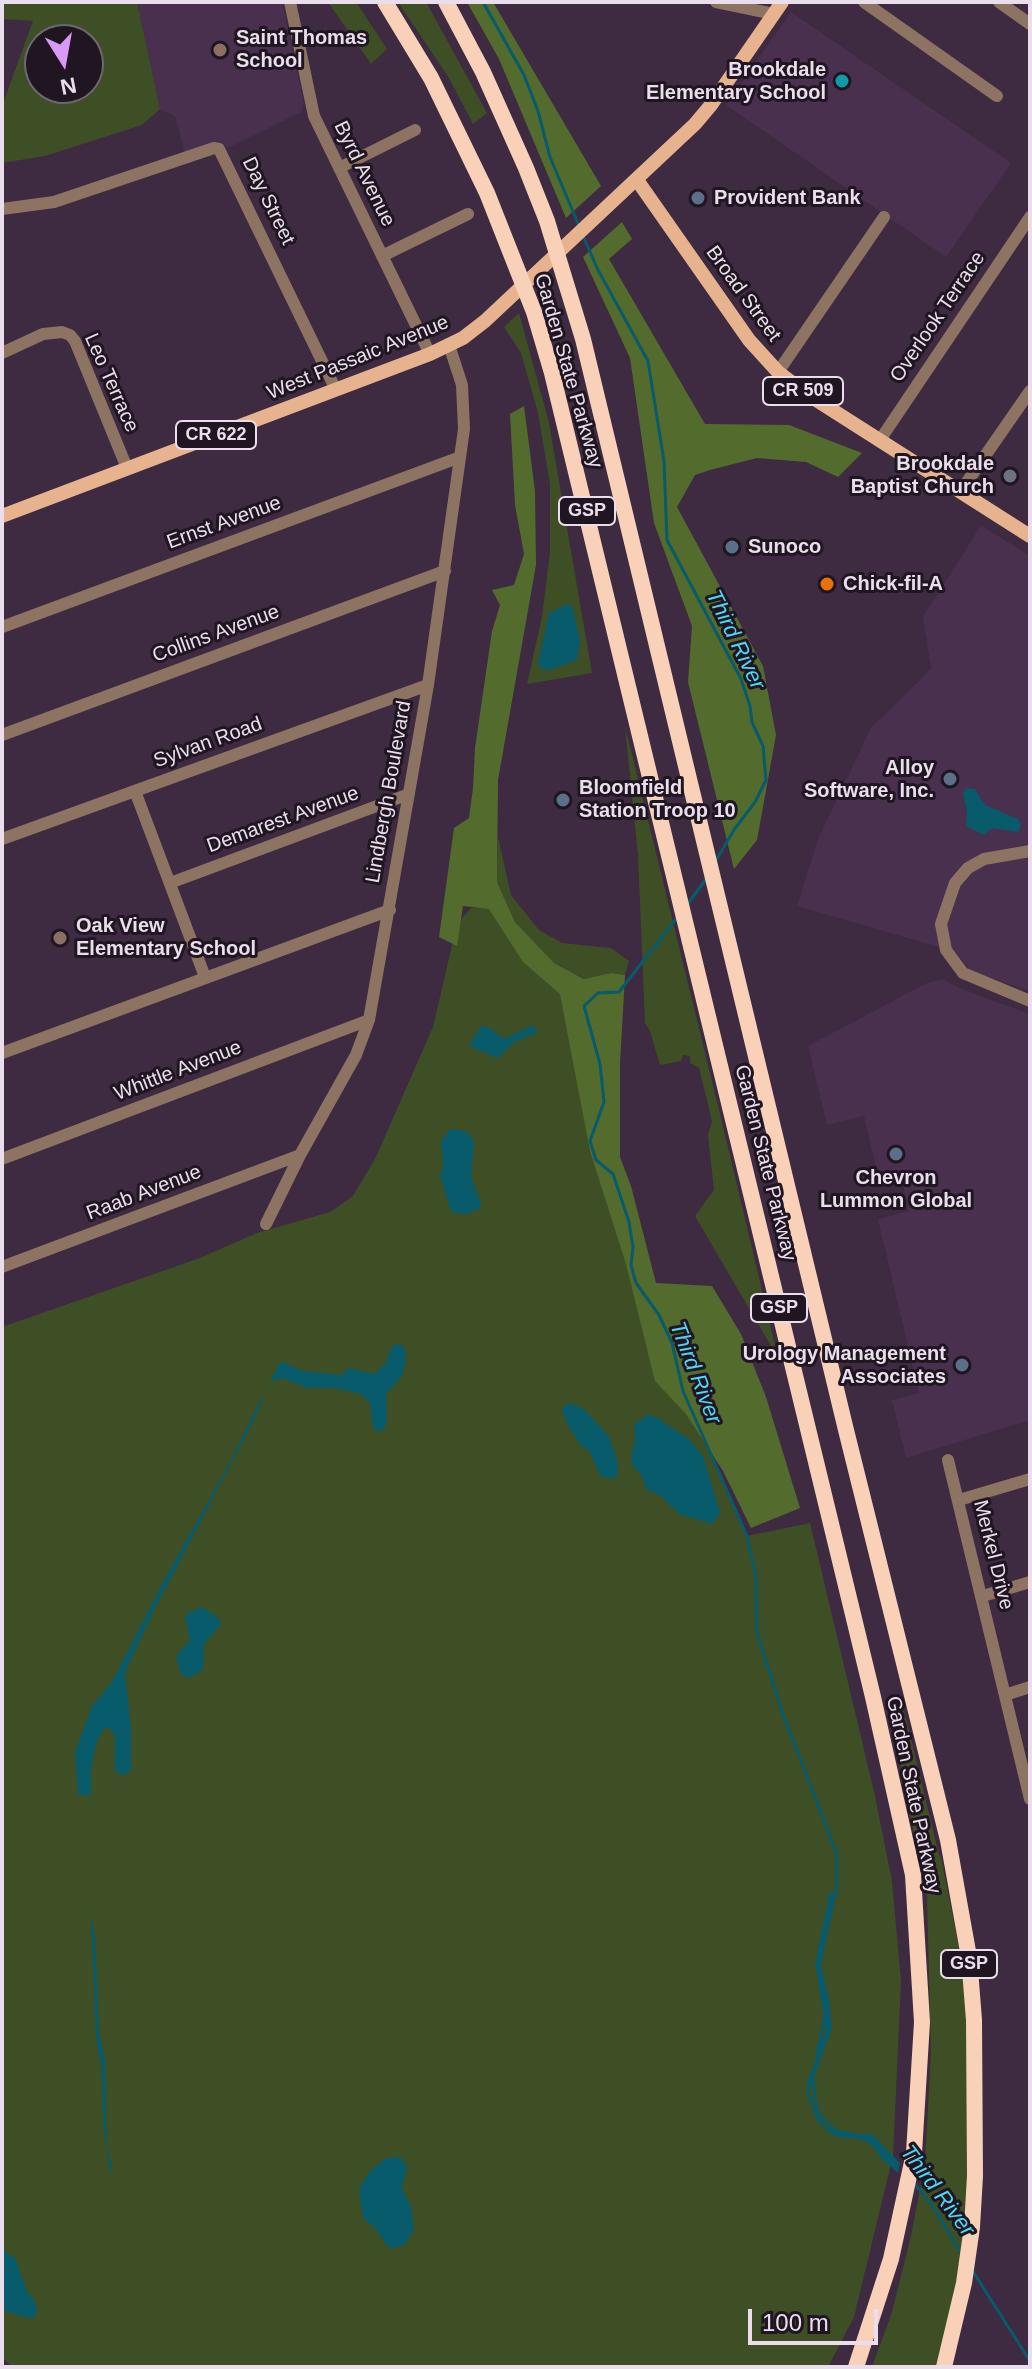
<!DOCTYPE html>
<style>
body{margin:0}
#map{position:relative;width:1032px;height:2369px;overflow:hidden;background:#3e2a41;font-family:Arial,sans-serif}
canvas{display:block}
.frame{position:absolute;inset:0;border:4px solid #eaddec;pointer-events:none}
.north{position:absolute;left:24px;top:24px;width:80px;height:80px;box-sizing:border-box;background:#1f1621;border:2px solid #706672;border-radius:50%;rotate:169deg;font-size:22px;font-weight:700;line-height:32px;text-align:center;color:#eaddec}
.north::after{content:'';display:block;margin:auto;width:28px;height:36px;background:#d99af7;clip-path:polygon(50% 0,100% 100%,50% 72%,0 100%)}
.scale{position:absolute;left:748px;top:2309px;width:130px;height:36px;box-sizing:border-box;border:4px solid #eaddec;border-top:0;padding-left:10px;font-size:24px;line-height:28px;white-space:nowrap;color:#eaddec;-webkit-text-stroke:6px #1f1621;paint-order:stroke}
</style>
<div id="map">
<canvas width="1032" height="2369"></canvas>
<div class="frame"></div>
<div class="north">N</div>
<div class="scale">100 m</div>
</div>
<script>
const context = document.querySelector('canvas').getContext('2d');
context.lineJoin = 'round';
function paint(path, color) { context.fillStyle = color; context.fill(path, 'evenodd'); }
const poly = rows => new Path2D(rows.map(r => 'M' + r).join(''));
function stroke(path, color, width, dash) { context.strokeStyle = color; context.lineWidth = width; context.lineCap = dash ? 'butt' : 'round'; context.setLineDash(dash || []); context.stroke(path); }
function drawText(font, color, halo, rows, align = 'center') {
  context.font = font + ' Arial,sans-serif'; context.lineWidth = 6; context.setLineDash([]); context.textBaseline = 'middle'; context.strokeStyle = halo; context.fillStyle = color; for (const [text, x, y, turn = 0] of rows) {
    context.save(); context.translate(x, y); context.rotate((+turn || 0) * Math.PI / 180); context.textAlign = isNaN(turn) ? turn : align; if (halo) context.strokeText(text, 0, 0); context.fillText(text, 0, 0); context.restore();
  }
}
paint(poly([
 [137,2,282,2,304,103,301,112,228,148,217,141,185,153,175,116,160,109],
 [791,12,1011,163,946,257,726,105],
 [981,525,1030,556,1030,991,971,971,956,952,797,906,818,839,871,728,931,669,923,617],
 [942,979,966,991,1030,1014,1030,1420,906,1458,892,1400,919,1393,878,1219,909,1211,901,1175,879,1180,864,1116,827,1125,808,1046,927,983]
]), '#49304e');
paint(poly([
 [2,2,137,2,160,109,142,125,45,156,2,163,2,106,33,21,2,19],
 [40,40,88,40,88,88,40,88],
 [328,2,356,2,387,49,371,64],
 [398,2,426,2,487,113,473,124,449,78],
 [519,313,549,423,592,673,527,684,542,617,550,552,550,484,538,413,521,353,504,327],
 [625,726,730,1155,778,1358,695,1216,714,1190,708,1135,712,1121,699,1068,690,1063,690,1056,683,1055,681,1061,660,1065,650,1031,645,1023,638,855],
 [498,837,511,895,539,930,562,943,611,948,629,961,625,975,611,973,585,979,554,963,515,922,497,882],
 [492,907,568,979,604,1102,683,1391,747,1536,810,1523,875,1796,892,1881,901,1981,893,2156,854,2317,828,2367,12,2367,2,2357,2,1327,200,1258,257,1233,330,1212,353,1196,375,1159,433,1027,457,924,471,908],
 [893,1701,903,1706,939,1855,941,1857,963,1968,967,2010,972,2124,964,2236,954,2299,936,2367,872,2367,892,2312,911,2236,925,2163,931,2051,927,1897,889,1709]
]), '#3e4f25');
paint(poly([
 [467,2,493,2,601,186,566,218,499,59],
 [622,222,632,239,609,259,705,424,789,425,862,453,838,477,806,462,757,458,710,470,695,475,677,507,763,666,776,735,757,840,734,869,688,682,692,626,654,523,630,358,583,257],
 [524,406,535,491,536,565,498,780,497,882,515,922,554,963,584,979,611,973,625,975,620,1064,620,1157,631,1186,656,1283,712,1286,741,1334,766,1397,800,1508,751,1528,723,1471,686,1414,655,1381,626,1264,590,1151,560,994,523,962,489,909,463,906,457,946,439,937,454,828,469,818,473,788,475,748,492,631,500,605,492,590,514,585,524,554,515,505,510,414]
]), '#536c2e');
paint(poly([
 [565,605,572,605,580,641,577,660,550,670,541,669,538,663,549,613],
 [966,788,975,789,985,805,1018,819,1021,825,1018,832,992,828,984,835,966,826,967,812,963,793],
 [533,1025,537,1033,516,1041,497,1058,469,1046,481,1026,490,1028,504,1039],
 [455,1129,467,1132,474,1140,471,1177,481,1203,479,1209,466,1214,454,1213,450,1209,440,1176,443,1168,441,1141,449,1130],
 [395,1344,404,1346,406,1361,402,1376,386,1394,387,1420,383,1431,377,1431,373,1427,370,1403,361,1394,335,1388,307,1388,282,1378,270,1382,279,1364,283,1362,302,1371,342,1375,348,1368,374,1374,386,1363,391,1348],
 [261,1399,263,1400,252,1424,155,1608,125,1672,131,1730,131,1770,125,1775,115,1772,115,1737,111,1729,104,1728,97,1741,91,1767,91,1795,78,1795,75,1752,92,1706,112,1682,162,1584,228,1466],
 [570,1403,584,1409,609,1437,618,1463,617,1477,610,1479,600,1475,589,1451,580,1444,568,1425,562,1411,564,1406],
 [647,1415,655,1416,690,1440,703,1456,720,1513,713,1524,679,1514,661,1496,646,1489,642,1476,632,1465,631,1457,635,1440,634,1425],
 [199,1608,204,1608,220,1620,221,1624,204,1644,203,1669,190,1678,181,1674,176,1656,190,1640,185,1618,190,1612],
 [830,1891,833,1891,831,1915,821,1965,829,1999,832,2028,809,2091,815,2110,827,2128,844,2134,872,2134,900,2163,898,2173,882,2159,871,2144,856,2138,842,2138,829,2133,817,2120,807,2095,807,2083,826,2029,815,1963],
 [91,1915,95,1934,99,2031,105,2061,107,2148,112,2165,110,2173,104,2131,101,2067,96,2037],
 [396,2157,401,2158,407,2166,402,2188,411,2207,414,2230,404,2245,394,2248,388,2247,375,2228,363,2218,359,2193,362,2183,371,2170,386,2158],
 [3,2250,15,2258,27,2291,36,2303,37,2311,33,2319,2,2310]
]), '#075b6a');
stroke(poly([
 [483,2,524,75,538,111,550,157,579,226],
 [583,236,598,270,648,361,664,461,667,540,741,679,750,706,752,722,763,746,766,780,755,802,734,830,715,862],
 [687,905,706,879],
 [677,918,619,992,598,993,584,1006,600,1064,604,1102,590,1141,596,1160,613,1174,629,1222,633,1247,631,1265,636,1283,659,1315,672,1343,683,1391,747,1536,756,1577,757,1633,784,1717,837,1854,837,1886,825,1937],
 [817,2055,825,2015],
 [812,2074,817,2111,835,2131,854,2134],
 [914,2183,933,2206,961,2253],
 [972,2270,1030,2361]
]), '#075b6a', 3);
stroke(poly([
 [290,2,314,116,430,354],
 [716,2,774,14],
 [864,2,997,96],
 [999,2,1030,24],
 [339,168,415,130],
 [2,209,54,202,214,148,219,149,336,390],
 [382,256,468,214],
 [2,353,43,334,62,332,70,335,75,341,127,468],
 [778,372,884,217],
 [880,440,1030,217],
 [960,492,1030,391],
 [2,627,460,457],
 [2,735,445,571],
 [135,791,205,977],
 [2,839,428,685],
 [1030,851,984,859,968,868,955,883,941,924,946,950,963,973,1030,1001],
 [170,883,409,794],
 [2,1053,390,910],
 [2,1159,369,1020],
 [266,1224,300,1155,356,1055,369,1020,428,685,464,429,462,385,449,345],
 [2,1267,300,1155],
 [948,1460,1030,1799],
 [959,1500,1030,1479],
 [983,1596,1030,1582],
 [1005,1695,1030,1687]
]), '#8d7361', 12);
stroke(poly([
 [637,180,749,340,778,372,807,394,1030,536],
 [2,516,430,354,463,338,485,321,695,124,711,105,782,2]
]), '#e7b28e', 14);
stroke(poly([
 [385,2,431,78,487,193,534,312,552,373,873,1697,913,1875,922,2022,914,2153,891,2259,856,2367],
 [446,2,483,72,526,168,547,221,583,339,846,1430,948,1840,969,1957,974,2020,975,2176,972,2227,964,2283,944,2367]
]), '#f8d1b8', 16);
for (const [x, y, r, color] of [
 [220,50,8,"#8d6e63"],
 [842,81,8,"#0f9aa8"],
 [698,198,8,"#5c6f8a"],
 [1010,476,8,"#6b7280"],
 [732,547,8,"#5c6f8a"],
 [827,584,8,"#e8710a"],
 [950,779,8,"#5c6f8a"],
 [563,800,8,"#5c6f8a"],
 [60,938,8,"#8d6e63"],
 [896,1154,8,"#5c6f8a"],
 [962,1365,8,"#5c6f8a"]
]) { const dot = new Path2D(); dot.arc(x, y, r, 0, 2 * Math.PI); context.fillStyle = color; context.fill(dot); stroke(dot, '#1f1621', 3); }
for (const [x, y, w] of [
 [803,391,80],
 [216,435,80],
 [587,511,56],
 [779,1308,56],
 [969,1964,56]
]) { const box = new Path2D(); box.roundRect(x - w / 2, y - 14, w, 28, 6); context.fillStyle = '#1f1621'; context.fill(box); stroke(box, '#eaddec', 2); }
drawText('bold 18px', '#eaddec', null, [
 ["CR 509",803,391],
 ["CR 622",216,435],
 ["GSP",587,511],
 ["GSP",779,1308],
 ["GSP",969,1964]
]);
drawText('bold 20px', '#eaddec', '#1f1621', [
 ["Saint Thomas",236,38],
 ["School",236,61],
 ["Brookdale",826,70,"right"],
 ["Elementary School",826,93,"right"],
 ["Provident Bank",714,198],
 ["Brookdale",994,464,"right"],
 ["Baptist Church",994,487,"right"],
 ["Sunoco",748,547],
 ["Chick-fil-A",843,584],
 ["Alloy",934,768,"right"],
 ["Software, Inc.",934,791,"right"],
 ["Bloomfield",579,788],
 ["Station Troop 10",579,811],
 ["Oak View",76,926],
 ["Elementary School",76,949],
 ["Chevron",896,1178,"center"],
 ["Lummon Global",896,1201,"center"],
 ["Urology Management",946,1354,"right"],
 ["Associates",946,1377,"right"]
], 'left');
drawText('20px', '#eaddec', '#1f1621', [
 ["Byrd Avenue",364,174,64],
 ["Day Street",268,201,64],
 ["Broad Street",743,294,54],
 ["Overlook Terrace",938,317,-56],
 ["West Passaic Avenue",358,358,-22],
 ["Garden State Parkway",568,371,74],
 ["Leo Terrace",111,383,66],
 ["Ernst Avenue",224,523,-20],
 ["Collins Avenue",216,634,-20],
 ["Sylvan Road",208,743,-20],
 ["Lindbergh Boulevard",389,792,-80],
 ["Demarest Avenue",283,820,-20],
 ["Whittle Avenue",178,1071,-21],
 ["Garden State Parkway",765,1163,76],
 ["Raab Avenue",144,1193,-21],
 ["Merkel Drive",993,1555,76],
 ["Garden State Parkway",913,1795,78]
]);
drawText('italic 22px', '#4ed7f5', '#1f1621', [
 ["Third River",735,640,64],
 ["Third River",695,1373,69],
 ["Third River",937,2191,53]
]);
</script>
